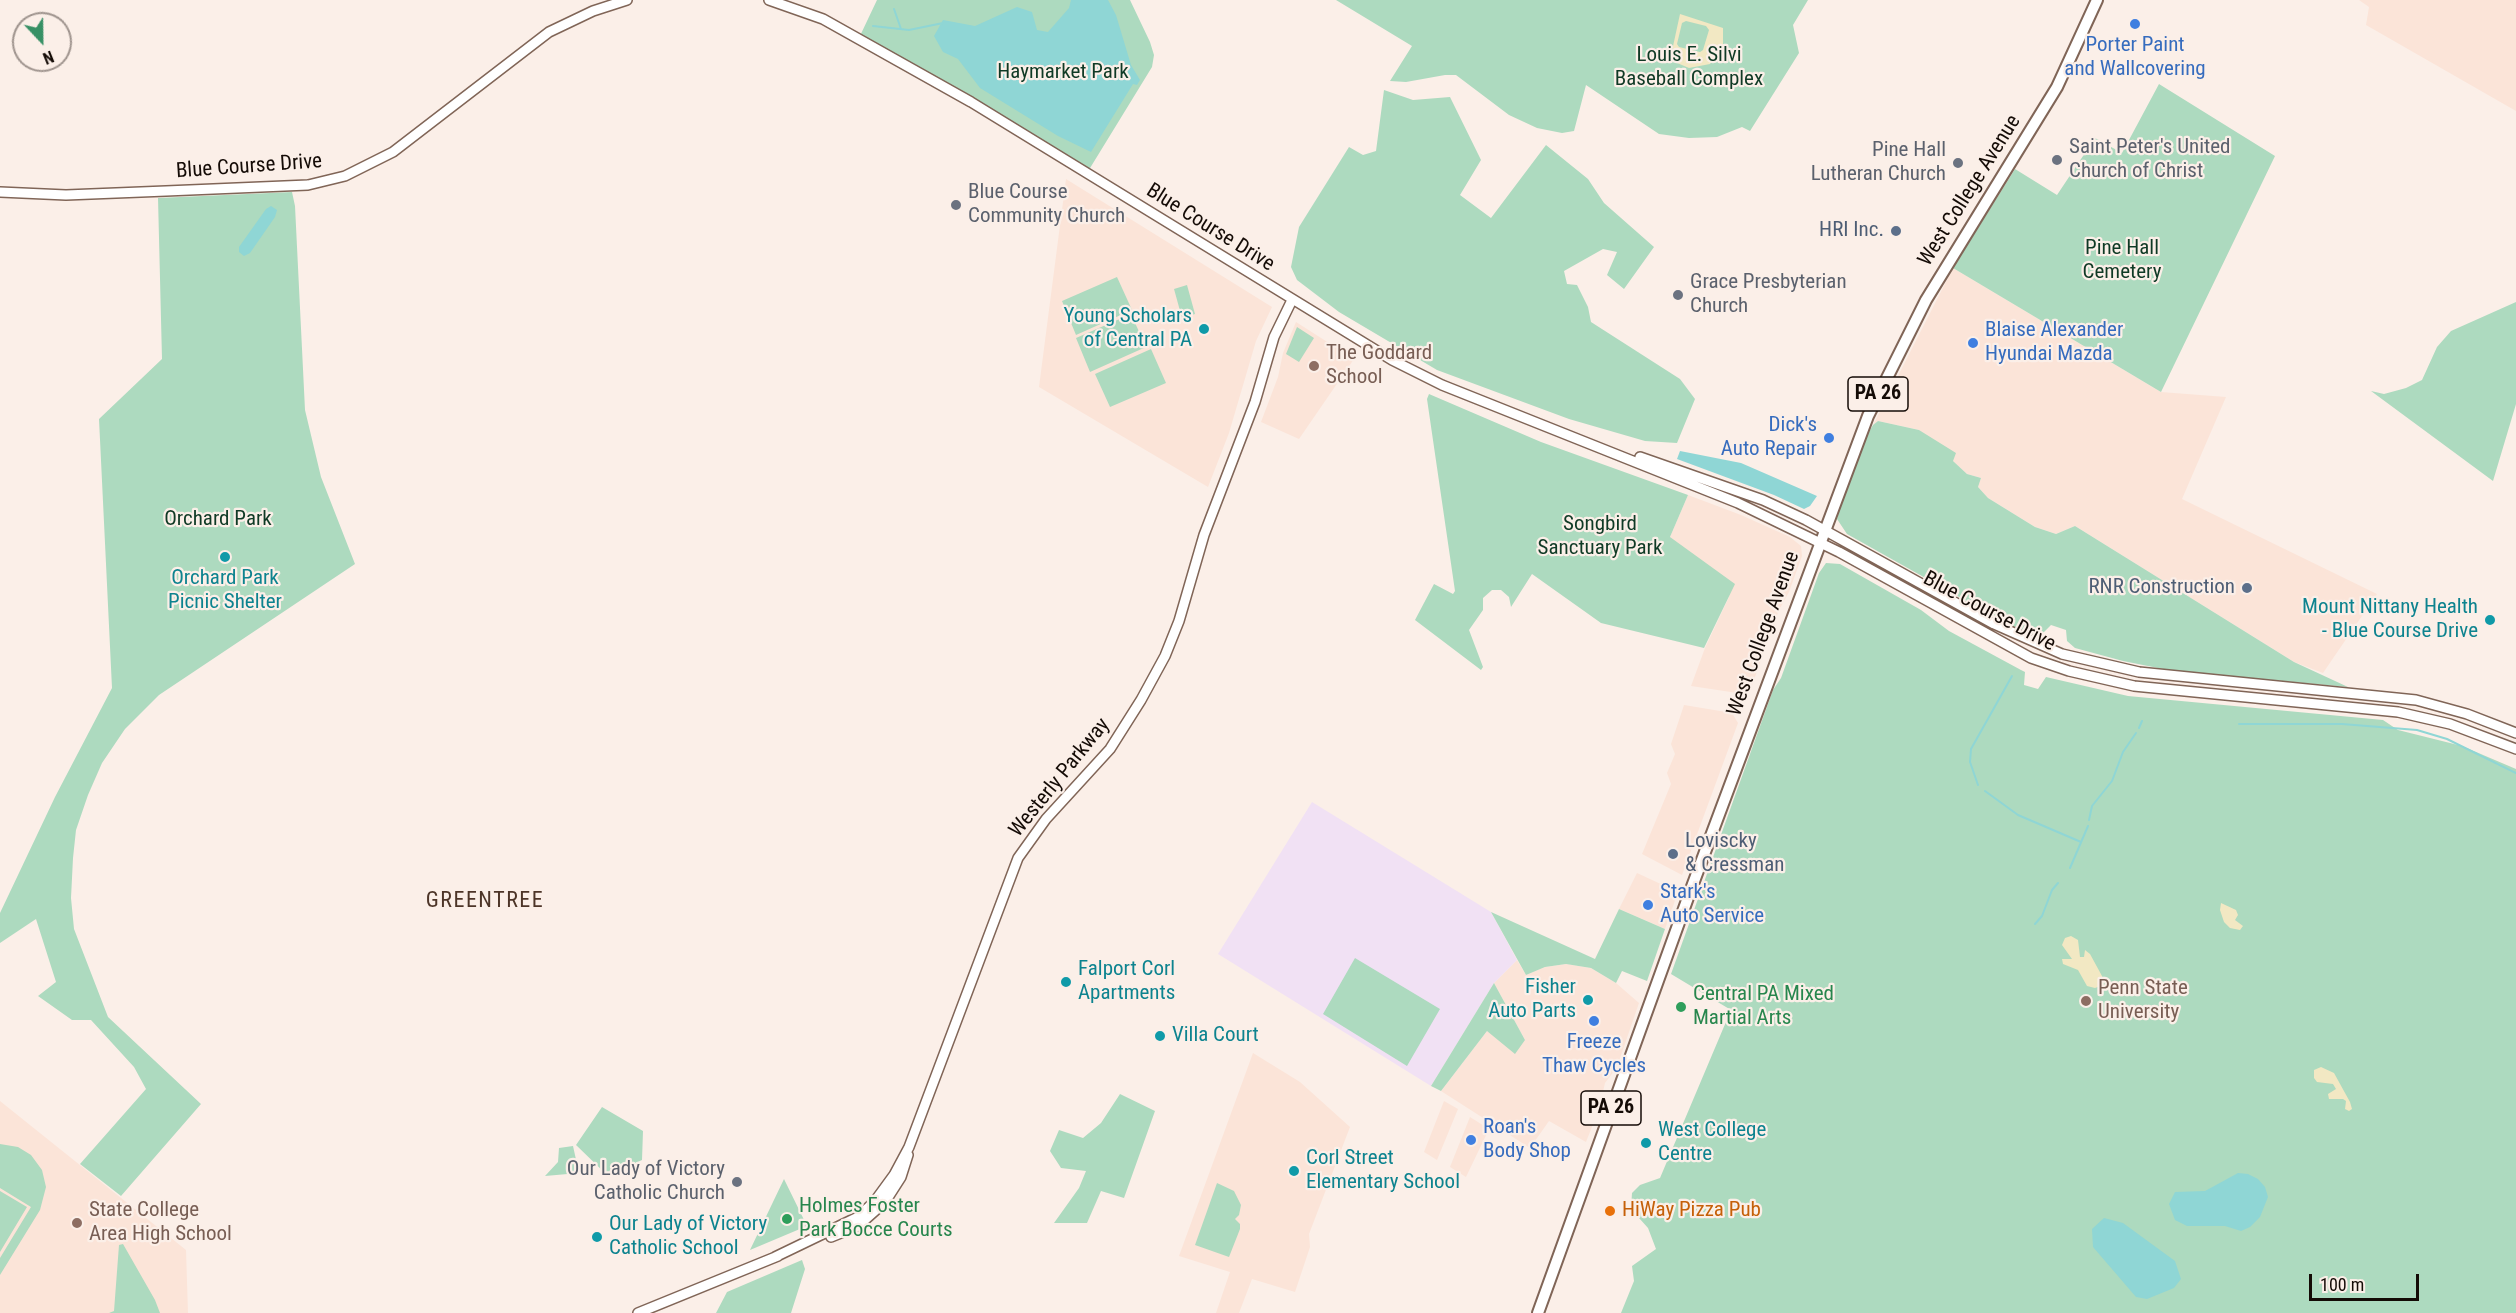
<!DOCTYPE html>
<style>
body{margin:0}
#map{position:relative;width:2516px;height:1313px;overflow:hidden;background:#fbefe8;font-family:"Roboto Condensed",sans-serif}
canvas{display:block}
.north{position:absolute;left:12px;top:12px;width:60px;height:60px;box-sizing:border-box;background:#fbefe8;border:2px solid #9f948e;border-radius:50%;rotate:158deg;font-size:16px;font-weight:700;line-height:24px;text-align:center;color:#140b06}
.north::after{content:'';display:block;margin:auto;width:21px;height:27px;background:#379065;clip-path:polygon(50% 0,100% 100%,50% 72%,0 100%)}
.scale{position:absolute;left:2309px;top:1274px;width:110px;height:27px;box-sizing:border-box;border:3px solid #140b06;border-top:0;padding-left:8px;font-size:18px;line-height:21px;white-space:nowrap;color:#140b06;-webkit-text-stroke:4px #fbefe8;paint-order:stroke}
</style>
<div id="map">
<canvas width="2516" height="1313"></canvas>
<div class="north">N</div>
<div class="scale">100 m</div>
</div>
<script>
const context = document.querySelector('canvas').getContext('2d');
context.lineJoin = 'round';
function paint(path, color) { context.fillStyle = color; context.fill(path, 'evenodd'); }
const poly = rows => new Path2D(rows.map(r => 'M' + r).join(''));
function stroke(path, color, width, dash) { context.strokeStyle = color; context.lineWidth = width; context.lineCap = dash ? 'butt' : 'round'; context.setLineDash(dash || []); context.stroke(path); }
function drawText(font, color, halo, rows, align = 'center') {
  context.font = font + ' "Roboto Condensed",sans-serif'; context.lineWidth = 4.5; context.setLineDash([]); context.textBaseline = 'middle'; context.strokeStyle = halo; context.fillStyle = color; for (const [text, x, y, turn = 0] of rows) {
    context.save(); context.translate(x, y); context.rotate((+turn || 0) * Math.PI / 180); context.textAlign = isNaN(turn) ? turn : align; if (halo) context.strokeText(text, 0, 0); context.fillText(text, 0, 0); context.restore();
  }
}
paint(poly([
 [2359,0,2516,0,2516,111,2366,25,2369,7],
 [1066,179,1272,307,1256,341,1229,433,1208,487,1039,387],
 [1953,268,2161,392,2226,397,2182,499,2377,594,2323,673,2294,662,2075,526,2056,534,2035,527,1988,498,1978,487,1981,478,1967,474,1919,430,1878,421,1873,425],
 [1296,322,1354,359,1299,439,1261,422,1278,377,1283,353],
 [1688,495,1741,515,1790,537,1801,546,1802,556,1789,592,1779,610,1751,688,1744,694,1691,686,1705,648,1729,597,1670,537],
 [1684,705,1732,713,1738,723,1682,875,1642,854,1671,784,1667,773,1675,754,1671,744],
 [1637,873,1678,892,1665,929,1619,909],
 [1517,960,1526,975,1545,967,1566,964,1591,968,1616,983,1639,1003,1617,1067,1605,1083,1599,1109,1586,1142,1549,1121,1530,1148,1441,1091,1487,1031,1525,1040,1494,983],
 [1253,1053,1300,1082,1350,1127,1309,1234,1310,1247,1295,1292,1252,1279,1239,1313,1216,1313,1230,1272,1179,1256],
 [0,1101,186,1250,188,1313,0,1313],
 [1444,1101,1458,1109,1437,1160,1424,1152],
 [1470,1117,1489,1129,1466,1177,1450,1167]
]), '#fbe4d8');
paint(poly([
 [1312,802,1491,912,1517,960,1494,983,1431,1086,1218,954]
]), '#f1e1f4');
paint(poly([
 [877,0,1130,0,1150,42,1154,55,1152,67,1087,173,859,38],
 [1336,0,1808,0,1793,25,1799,53,1750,131,1742,127,1717,137,1689,138,1659,134,1586,85,1574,131,1562,133,1537,128,1509,115,1456,75,1445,75,1406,82,1390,81,1412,46],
 [2159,84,2275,156,2161,392,1953,268,2015,169,2057,195,2095,138,2122,153],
 [1384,90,1413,100,1450,97,1481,160,1460,195,1491,218,1546,145,1588,179,1604,203,1654,247,1624,289,1607,275,1617,252,1603,249,1564,271,1567,284,1577,285,1588,307,1591,322,1680,379,1695,399,1677,443,1645,441,1569,419,1437,370,1339,312,1297,280,1291,267,1299,227,1349,147,1363,155,1376,151],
 [292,192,295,206,305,410,321,477,355,564,159,695,125,729,102,763,88,795,76,830,73,858,71,898,74,929,108,1017,201,1104,121,1196,80,1164,146,1089,134,1067,91,1020,72,1020,38,996,56,982,36,919,0,943,0,913,55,797,112,688,99,419,162,359,158,198],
 [1117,277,1132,310,1076,335,1062,301],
 [1187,285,1195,314,1182,318,1174,289],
 [2516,302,2516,404,2493,481,2371,391,2384,394,2406,388,2422,380,2437,347,2451,331],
 [1131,314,1146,347,1090,372,1076,338],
 [1297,327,1314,338,1299,362,1286,354],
 [1151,349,1166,383,1110,407,1095,374],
 [1429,394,1541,442,1688,495,1670,537,1735,584,1704,648,1601,623,1532,574,1511,607,1509,597,1501,590,1492,590,1483,598,1483,610,1469,630,1483,667,1481,670,1415,620,1434,584,1453,594,1455,591,1427,399],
 [1878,421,1919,430,1956,453,1953,461,1967,474,1981,478,1978,487,1988,498,2035,527,2056,534,2075,526,2294,662,2348,687,2173,671,2123,661,2075,648,2067,641,2066,630,2051,625,2040,636,2027,635,1847,534,1837,519,1839,509,1865,439,1873,425],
 [1826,563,1840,564,1921,610,1949,631,2021,670,2025,672,2024,685,2038,689,2046,677,2128,696,2383,720,2398,730,2462,746,2516,769,2516,1313,1621,1313,1634,1281,1632,1266,1656,1249,1648,1228,1631,1209,1632,1193,1640,1185,1660,1178,1731,1010,1671,974,1773,690,1781,678,1819,573],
 [1619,909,1665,929,1647,981,1622,971,1616,983,1591,968,1566,964,1545,967,1526,975,1491,912,1595,959],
 [1355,958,1440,1009,1407,1066,1323,1014],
 [1494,983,1525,1040,1515,1054,1487,1031,1441,1091,1431,1086],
 [1120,1094,1155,1111,1124,1198,1101,1191,1087,1223,1054,1223,1079,1188,1086,1171,1061,1168,1050,1151,1059,1130,1083,1138,1101,1123],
 [602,1107,643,1131,642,1160,608,1176,576,1145],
 [0,1144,18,1147,31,1155,42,1170,46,1187,40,1210,0,1275,0,1258,31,1207,0,1188],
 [573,1146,579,1173,545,1176,558,1162,559,1148],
 [784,1179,807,1226,750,1250],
 [1217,1183,1234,1191,1241,1205,1239,1215,1235,1219,1240,1224,1240,1229,1229,1257,1195,1245],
 [0,1191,27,1207,0,1252],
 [123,1244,155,1300,160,1313,109,1313,114,1311,119,1245],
 [802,1260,805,1269,791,1313,716,1313,727,1292]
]), '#addabf');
paint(poly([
 [1680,14,1723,28,1723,46,1710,64,1689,68,1670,60],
 [1686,21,1706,26,1709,30,1703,50,1700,52,1679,47,1677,44,1682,23],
 [2221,903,2236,910,2238,915,2235,920,2243,926,2240,930,2230,928,2224,922,2220,910],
 [2071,936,2078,940,2080,957,2084,957,2085,950,2090,954,2102,976,2103,985,2095,988,2087,986,2078,970,2063,964,2062,959,2072,959,2062,945,2065,938],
 [2321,1067,2334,1073,2350,1102,2352,1109,2349,1111,2345,1109,2346,1101,2343,1099,2329,1099,2328,1094,2336,1089,2333,1084,2317,1082,2314,1078,2314,1070]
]), '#f2e8c3');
paint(poly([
 [1071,0,1108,0,1116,15,1131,65,1140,80,1137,85,1133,84,1091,152,1058,136,980,88,958,59,943,52,934,36,943,20,975,26,1017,7,1032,12,1037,30,1048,32,1069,8],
 [271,206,277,210,275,217,250,253,244,256,239,252,239,247,266,209],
 [1680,451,1741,463,1817,496,1810,506,1804,509,1774,495,1677,459],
 [2238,1173,2248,1174,2258,1179,2265,1187,2268,1197,2260,1217,2250,1227,2241,1231,2225,1226,2187,1226,2175,1220,2169,1204,2175,1192,2205,1191],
 [2104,1218,2123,1223,2175,1261,2181,1279,2174,1288,2147,1299,2136,1297,2093,1247,2092,1229]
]), '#8fd6d5');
stroke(poly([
 [894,9,901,29],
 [873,26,909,30,943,23],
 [2239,724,2342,724,2417,730,2447,739,2516,773],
 [2139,728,2142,721],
 [1978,785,1970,762,1971,749,2012,676],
 [1985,791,2018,815,2081,842],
 [2089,820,2092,806,2112,781,2123,752,2136,733],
 [2070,868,2088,826],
 [2035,924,2042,916,2052,890,2058,883]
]), '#8fd6d5', 2);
const secondary = poly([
 [769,0,823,19,971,102,1392,360,1442,385,1738,503,1839,552,2031,658,2069,671,2134,686,2398,712,2450,724,2516,749],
 [0,192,66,195,166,191,308,185,345,176,393,152,549,32,593,11,627,0],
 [1640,457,1763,500,1806,520,1994,624,2062,654,2139,672,2416,700,2467,714,2516,733],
 [831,1237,858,1226,885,1202,901,1177,908,1155],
 [775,1257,858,1217,875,1201,894,1175,909,1147,1018,858,1046,819,1110,749,1141,700,1165,656,1179,621,1204,535,1255,402,1274,337,1292,300],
 [638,1313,778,1256]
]);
const primary = poly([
 [1538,1313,1690,892,1868,416,1926,300,2057,87,2097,0]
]);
stroke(secondary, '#806557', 12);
stroke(primary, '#806557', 14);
stroke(secondary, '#fff', 9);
stroke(primary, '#fff', 10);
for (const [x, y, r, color] of [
 [2135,24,6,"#3f7fe0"],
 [2057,160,6,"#6b7280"],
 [1958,163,6,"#6b7280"],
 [956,205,6,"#6b7280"],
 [1896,231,6,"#5c6f8a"],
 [1678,295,6,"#6b7280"],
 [1204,329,6,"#0f9aa8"],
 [1973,343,6,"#3f7fe0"],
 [1314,366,6,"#8d6e63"],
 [1829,438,6,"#3f7fe0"],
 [225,557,6,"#0f9aa8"],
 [2247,588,6,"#5c6f8a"],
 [2490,620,6,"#0f9aa8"],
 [1673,854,6,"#5c6f8a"],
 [1648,905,6,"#3f7fe0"],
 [1066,982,6,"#0f9aa8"],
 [1588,1000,6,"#0f9aa8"],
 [2086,1001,6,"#8d6e63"],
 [1681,1007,6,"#2e9e5b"],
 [1594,1021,6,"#3f7fe0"],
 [1160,1036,6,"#0f9aa8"],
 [1471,1140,6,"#3f7fe0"],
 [1646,1143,6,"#0f9aa8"],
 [1294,1171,6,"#0f9aa8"],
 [737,1182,6,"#6b7280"],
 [1610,1211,6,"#e8710a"],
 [787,1219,6,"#2e9e5b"],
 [77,1223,6,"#8d6e63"],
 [597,1237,6,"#0f9aa8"]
]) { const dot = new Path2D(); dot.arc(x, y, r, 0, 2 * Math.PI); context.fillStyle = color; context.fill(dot); stroke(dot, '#fbefe8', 2); }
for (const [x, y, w] of [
 [1878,394,60],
 [1611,1108,60]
]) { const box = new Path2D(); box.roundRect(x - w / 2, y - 17, w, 34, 4.5); context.fillStyle = '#fbefe8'; context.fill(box); stroke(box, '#140b06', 1.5); }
drawText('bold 20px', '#140b06', null, [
 ["PA 26",1878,394],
 ["PA 26",1611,1108]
]);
drawText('21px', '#366cbe', '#fbefe8', [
 ["Porter Paint",2135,46,"center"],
 ["and Wallcovering",2135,70,"center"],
 ["Blaise Alexander",1985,331],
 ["Hyundai Mazda",1985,355],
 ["Dick's",1817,426,"right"],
 ["Auto Repair",1817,450,"right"],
 ["Stark's",1660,893],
 ["Auto Service",1660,917],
 ["Freeze",1594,1043,"center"],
 ["Thaw Cycles",1594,1067,"center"],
 ["Roan's",1483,1128],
 ["Body Shop",1483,1152]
], 'left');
drawText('21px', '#0f3a25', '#fbefe8', [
 ["Louis E. Silvi",1689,56],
 ["Baseball Complex",1689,80],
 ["Haymarket Park",1063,73],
 ["Pine Hall",2122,249],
 ["Cemetery",2122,273],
 ["Orchard Park",218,520],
 ["Songbird",1600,525],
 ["Sanctuary Park",1600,549]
]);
drawText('21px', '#5b616d', '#fbefe8', [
 ["Saint Peter's United",2069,148],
 ["Church of Christ",2069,172],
 ["Pine Hall",1946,151,"right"],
 ["Lutheran Church",1946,175,"right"],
 ["Blue Course",968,193],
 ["Community Church",968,217],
 ["Grace Presbyterian",1690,283],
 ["Church",1690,307],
 ["Our Lady of Victory",725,1170,"right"],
 ["Catholic Church",725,1194,"right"]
], 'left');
drawText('21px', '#140b06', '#fbefe8', [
 ["Blue Course Drive",249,167,-4],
 ["West College Avenue",1970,191,-58],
 ["Blue Course Drive",1210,228,32],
 ["Blue Course Drive",1989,612,28],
 ["West College Avenue",1764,634,-70],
 ["Westerly Parkway",1060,778,-51]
]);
drawText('21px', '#4e5e75', '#fbefe8', [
 ["HRI Inc.",1884,231],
 ["RNR Construction",2235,588],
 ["Loviscky",1685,842,"left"],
 ["& Cressman",1685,866,"left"]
], 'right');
drawText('21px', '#0d838f', '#fbefe8', [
 ["Young Scholars",1192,317,"right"],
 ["of Central PA",1192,341,"right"],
 ["Orchard Park",225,579,"center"],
 ["Picnic Shelter",225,603,"center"],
 ["Mount Nittany Health",2478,608,"right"],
 ["- Blue Course Drive",2478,632,"right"],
 ["Falport Corl",1078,970],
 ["Apartments",1078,994],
 ["Fisher",1576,988,"right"],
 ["Auto Parts",1576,1012,"right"],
 ["Villa Court",1172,1036],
 ["West College",1658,1131],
 ["Centre",1658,1155],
 ["Corl Street",1306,1159],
 ["Elementary School",1306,1183],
 ["Our Lady of Victory",609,1225],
 ["Catholic School",609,1249]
], 'left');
drawText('21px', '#785e54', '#fbefe8', [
 ["The Goddard",1326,354],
 ["School",1326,378],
 ["Penn State",2098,989],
 ["University",2098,1013],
 ["State College",89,1211],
 ["Area High School",89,1235]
], 'left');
drawText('21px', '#27864d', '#fbefe8', [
 ["Central PA Mixed",1693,995],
 ["Martial Arts",1693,1019],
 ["Holmes Foster",799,1207],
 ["Park Bocce Courts",799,1231]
], 'left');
drawText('21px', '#c56008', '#fbefe8', [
 ["HiWay Pizza Pub",1622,1211]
], 'left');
context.letterSpacing = '1.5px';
drawText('22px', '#4d3528', '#fbefe8', [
 ["GREENTREE",485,901]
]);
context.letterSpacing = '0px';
</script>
